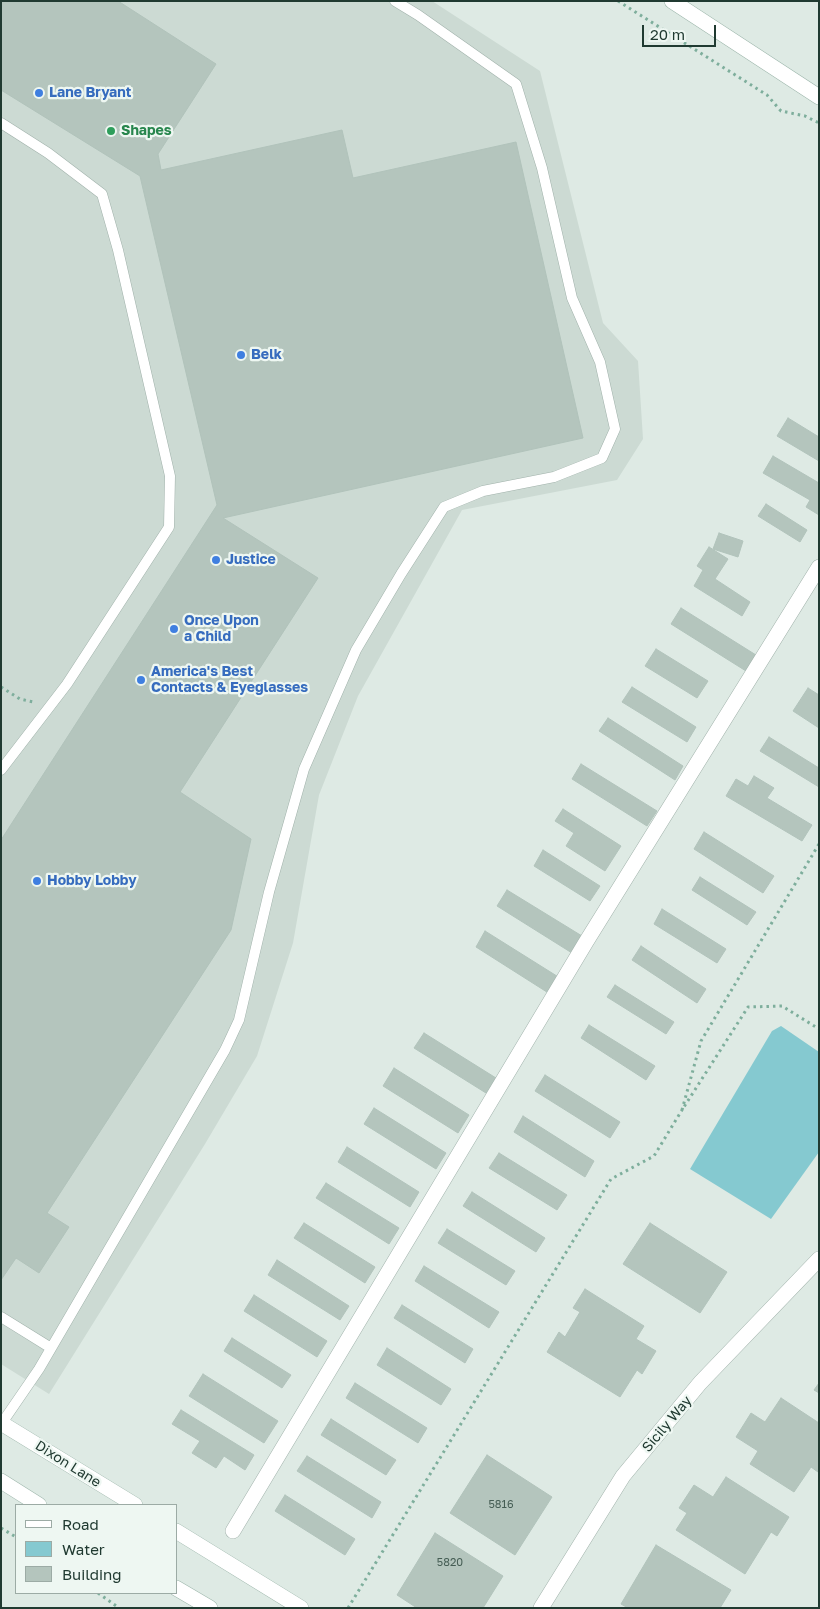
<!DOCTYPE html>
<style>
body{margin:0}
#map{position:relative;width:820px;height:1609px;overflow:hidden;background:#deeae4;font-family:"Golos Text",sans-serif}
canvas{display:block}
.frame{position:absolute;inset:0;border:2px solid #203a31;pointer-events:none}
.legend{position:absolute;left:15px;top:1504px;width:162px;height:90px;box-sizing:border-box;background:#eef7f2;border:1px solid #9caba5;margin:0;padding:6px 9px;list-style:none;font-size:15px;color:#203a31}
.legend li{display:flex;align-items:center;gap:10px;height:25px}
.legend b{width:25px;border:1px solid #9caba5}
.scale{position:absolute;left:642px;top:25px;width:74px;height:22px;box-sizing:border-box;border:2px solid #203a31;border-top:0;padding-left:6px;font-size:15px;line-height:18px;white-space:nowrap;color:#203a31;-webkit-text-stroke:4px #eef7f2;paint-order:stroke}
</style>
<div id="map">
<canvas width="820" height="1609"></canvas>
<div class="frame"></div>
<ul class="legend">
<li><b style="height:6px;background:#fff"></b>Road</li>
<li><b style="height:14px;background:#85c9d0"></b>Water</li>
<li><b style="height:14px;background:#b4c5bd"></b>Building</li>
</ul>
<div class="scale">20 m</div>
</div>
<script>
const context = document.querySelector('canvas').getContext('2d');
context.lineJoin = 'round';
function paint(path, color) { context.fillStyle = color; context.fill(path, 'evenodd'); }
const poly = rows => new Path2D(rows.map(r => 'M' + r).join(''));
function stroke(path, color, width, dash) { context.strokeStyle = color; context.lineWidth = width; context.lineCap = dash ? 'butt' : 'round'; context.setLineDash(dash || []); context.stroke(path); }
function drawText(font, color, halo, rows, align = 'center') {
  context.font = font + ' "Golos Text",sans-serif'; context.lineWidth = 4.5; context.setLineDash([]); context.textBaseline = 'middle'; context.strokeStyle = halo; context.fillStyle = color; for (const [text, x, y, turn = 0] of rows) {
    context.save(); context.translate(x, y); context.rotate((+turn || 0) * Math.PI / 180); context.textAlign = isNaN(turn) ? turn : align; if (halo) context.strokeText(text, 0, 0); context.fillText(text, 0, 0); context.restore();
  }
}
paint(poly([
 [1,1,432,1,540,71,603,323,638,361,643,439,617,480,462,510,358,696,319,795,293,943,257,1056,205,1144,49,1394,1,1364]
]), '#ccdad3');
paint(poly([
 [781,1026,819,1052,819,1152,771,1219,690,1169,772,1031]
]), '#85c9d0');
const building = poly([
 [1,1,118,1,216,64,158,154,161,170,342,130,353,178,516,142,583,438,223,518,318,578,180,792,251,839,231,930,47,1213,69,1227,39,1273,16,1258,1,1280,1,840,217,505,140,176,1,90,1,1],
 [788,418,819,437,819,461,777,436,788,418],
 [773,456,819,483,819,515,806,507,810,500,763,473,773,456],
 [766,504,807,530,800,542,758,516,766,504],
 [719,533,743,541,738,557,713,549,719,533],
 [709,547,728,559,715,579,750,602,742,616,694,586,703,570,697,566,709,547],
 [681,608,756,655,746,671,671,624,681,608],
 [656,649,708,681,697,698,645,666,656,649],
 [632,687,696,727,687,742,622,702,632,687],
 [808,688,819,695,819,728,793,711,808,688],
 [608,718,683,766,675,780,599,731,608,718],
 [769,737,819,768,819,787,760,751,769,737],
 [581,764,657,811,647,826,572,779,581,764],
 [754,776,774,788,767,798,812,825,802,841,726,796,736,779,748,786,754,776],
 [563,809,621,846,605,871,566,846,574,833,555,821,563,809],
 [704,832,774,876,763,893,694,849,704,832],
 [543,850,600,886,590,901,534,866,543,850],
 [700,877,756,912,747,925,692,890,700,877],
 [507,890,582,936,572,953,497,906,507,890],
 [662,909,726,949,717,963,654,924,662,909],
 [485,931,560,978,550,994,476,947,485,931],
 [641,946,706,989,697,1003,632,960,641,946],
 [615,985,674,1022,666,1034,607,997,615,985],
 [589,1025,655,1066,646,1080,581,1038,589,1025],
 [424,1033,496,1078,486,1093,414,1048,424,1033],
 [394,1068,469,1115,458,1133,383,1086,394,1068],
 [545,1075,620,1122,610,1138,535,1091,545,1075],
 [374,1108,446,1153,436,1169,364,1124,374,1108],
 [523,1116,594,1161,585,1177,514,1132,523,1116],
 [347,1147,419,1192,410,1207,338,1162,347,1147],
 [499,1153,567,1195,557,1210,489,1168,499,1153],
 [326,1183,399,1228,389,1244,316,1198,326,1183],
 [472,1192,545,1238,536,1252,463,1206,472,1192],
 [304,1223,375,1267,365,1283,294,1238,304,1223],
 [650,1223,727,1272,700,1313,623,1264,650,1223],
 [447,1229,515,1271,506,1285,438,1243,447,1229],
 [277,1260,349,1306,340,1320,268,1275,277,1260],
 [424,1266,499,1312,489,1328,415,1281,424,1266],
 [585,1289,644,1326,636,1339,656,1351,642,1374,637,1370,620,1397,547,1352,559,1332,565,1337,580,1312,573,1308,585,1289],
 [254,1295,327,1341,317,1357,244,1311,254,1295],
 [402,1305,473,1349,465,1363,394,1318,402,1305],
 [232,1338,291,1375,282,1388,224,1351,232,1338],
 [387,1348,451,1389,441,1405,377,1365,387,1348],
 [203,1374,278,1421,264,1443,189,1396,203,1374],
 [355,1383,427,1428,418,1443,346,1398,355,1383],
 [819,1383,819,1393,814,1390,819,1383],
 [781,1398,819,1423,819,1470,818,1472,811,1467,794,1492,750,1464,758,1451,736,1437,751,1413,765,1422,781,1398],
 [181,1410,254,1455,245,1470,224,1456,216,1468,192,1453,200,1441,172,1424,181,1410],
 [331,1419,396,1460,386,1475,321,1435,331,1419],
 [487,1455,552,1497,515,1555,450,1513,487,1455],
 [307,1456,381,1502,372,1518,297,1471,307,1456],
 [726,1477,789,1517,777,1536,771,1532,745,1574,676,1530,687,1513,679,1508,694,1485,713,1497,726,1477],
 [285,1495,355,1539,345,1555,275,1511,285,1495],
 [435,1533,503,1576,483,1608,417,1608,397,1595,435,1533],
 [656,1545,731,1590,720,1608,628,1608,621,1604,656,1545]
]);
paint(building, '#b4c5bd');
stroke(building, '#b1c3bb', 1);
const lane = poly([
 [1,123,48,153,102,194,118,250,170,476,169,527,67,684,1,770],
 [1,1317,51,1348],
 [2,1423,39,1369,225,1050,239,1020,269,892,304,769,356,650,401,574,444,507,483,491,554,477,602,458,615,429,600,362,572,298,542,168,516,84,418,15,395,1]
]);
const street = poly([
 [233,1531,586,942,819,567],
 [541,1608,623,1476,700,1383,819,1259]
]);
const secondary = poly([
 [672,1,819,97],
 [1,1423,135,1505],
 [1,1481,39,1505],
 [176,1531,301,1608],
 [176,1588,210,1608]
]);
stroke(lane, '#a1b2ab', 11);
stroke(street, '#a1b2ab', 16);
stroke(secondary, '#9db6ab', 16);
stroke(poly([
 [618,1,767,95,781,111,805,116,819,123],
 [1,687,20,699,33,702],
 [819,844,701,1041,682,1110,748,1007,782,1006,819,1029],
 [1,1528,16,1537],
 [98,1593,119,1608],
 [348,1608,611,1179,654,1156,682,1110]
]), '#7eae9c', 3, [2.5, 4]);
stroke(lane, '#fff', 10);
stroke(street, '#fff', 15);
stroke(secondary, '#fff', 15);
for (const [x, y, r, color] of [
 [39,93,5,"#3f7fe0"],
 [111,131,5,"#2e9e5b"],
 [241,355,5,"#3f7fe0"],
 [216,560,5,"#3f7fe0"],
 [174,629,5,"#3f7fe0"],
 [141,680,5,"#3f7fe0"],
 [37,881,5,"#3f7fe0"]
]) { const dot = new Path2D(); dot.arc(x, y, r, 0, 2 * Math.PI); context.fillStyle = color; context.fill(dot); stroke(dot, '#eef7f2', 2); }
drawText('11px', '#455d54', null, [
 ["5816",501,1505],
 ["5820",450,1563]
]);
drawText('bold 14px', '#366cbe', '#eef7f2', [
 ["Lane Bryant",49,93],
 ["Belk",251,355],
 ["Justice",226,560],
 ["Once Upon",184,621],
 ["a Child",184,637],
 ["America's Best",151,672],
 ["Contacts & Eyeglasses",151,688],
 ["Hobby Lobby",47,881]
], 'left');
drawText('bold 14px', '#27864d', '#eef7f2', [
 ["Shapes",121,131]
], 'left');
drawText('14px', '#203a31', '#eef7f2', [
 ["Sicily Way",667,1424,-50],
 ["Dixon Lane",68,1464,32]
]);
</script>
